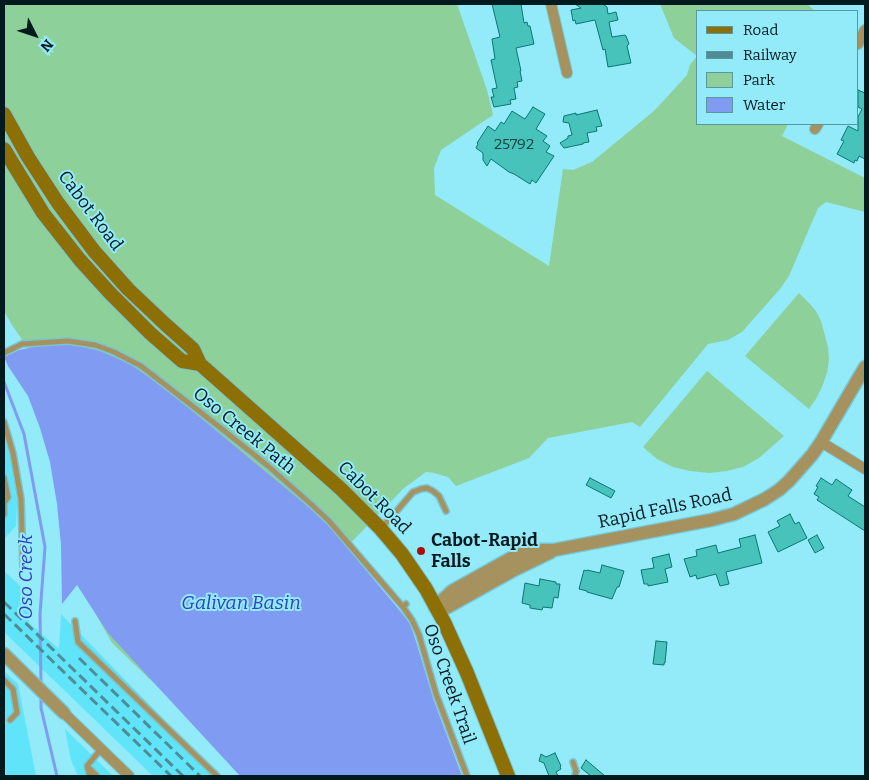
<!DOCTYPE html>
<style>
body{margin:0}
#map{position:relative;width:869px;height:780px;overflow:hidden;background:#93eaf9;font-family:Bitter,serif}
canvas{display:block}
.frame{position:absolute;inset:0;border:5px solid #021a1e;pointer-events:none}
.legend{position:absolute;left:696px;top:10px;width:162px;height:115px;box-sizing:border-box;background:#93eaf9;border:1px solid #5997a1;margin:0;padding:6px 9px;list-style:none;font-size:15px;color:#021a1e}
.legend li{display:flex;align-items:center;gap:10px;height:25px}
.legend b{width:25px;border:1px solid #5997a1}
.north{position:absolute;left:10px;top:10px;width:50px;height:50px;-webkit-text-stroke:4px #93eaf9;paint-order:stroke;rotate:131deg;font-size:14px;font-weight:700;line-height:20px;text-align:center;color:#021a1e}
.north::after{content:'';display:block;margin:auto;width:18px;height:22px;background:#021a1e;clip-path:polygon(50% 0,100% 100%,50% 72%,0 100%)}
</style>
<div id="map">
<canvas width="869" height="780"></canvas>
<div class="frame"></div>
<ul class="legend">
<li><b style="height:6px;background:#8c6f05"></b>Road</li>
<li><b style="height:6px;background:#518b95"></b>Railway</li>
<li><b style="height:14px;background:#8dd09a"></b>Park</li>
<li><b style="height:14px;background:#809bf2"></b>Water</li>
</ul>
<div class="north">N</div>
</div>
<script>
const context = document.querySelector('canvas').getContext('2d');
context.lineJoin = 'round';
function paint(path, color) { context.fillStyle = color; context.fill(path, 'evenodd'); }
const poly = rows => new Path2D(rows.map(r => 'M' + r).join(''));
function stroke(path, color, width, dash) { context.strokeStyle = color; context.lineWidth = width; context.lineCap = dash ? 'butt' : 'round'; context.setLineDash(dash || []); context.stroke(path); }
function drawText(font, color, halo, rows, align = 'center') {
  context.font = font + ' Bitter,serif'; context.lineWidth = 4; context.setLineDash([]); context.textBaseline = 'middle'; context.strokeStyle = halo; context.fillStyle = color; for (const [text, x, y, turn = 0] of rows) {
    context.save(); context.translate(x, y); context.rotate((+turn || 0) * Math.PI / 180); context.textAlign = isNaN(turn) ? turn : align; if (halo) context.strokeText(text, 0, 0); context.fillText(text, 0, 0); context.restore();
  }
}
paint(poly([
 [4,435,11,462,17,501,16,526,4,539],
 [4,571,33,598,29,623,59,649,61,614,219,776,153,776,4,632],
 [4,671,18,684,36,776,4,776],
 [65,729,113,776,78,776,71,760]
]), '#60e4f9');
paint(poly([
 [4,4,457,4,487,90,493,115,441,150,434,168,435,195,549,266,563,169,573,170,592,162,655,110,687,75,690,65,697,56,674,38,660,4,807,4,815,11,698,11,698,124,788,124,782,136,865,178,865,212,826,202,818,208,789,276,780,289,742,332,728,340,708,344,640,427,632,422,548,438,529,458,456,486,448,477,434,473,426,472,404,488,335,559,251,776,112,643,80,586,50,380,12,325,4,311],
 [799,293,809,303,816,311,821,321,828,347,829,360,827,373,822,387,816,399,809,409,745,356],
 [707,371,784,436,759,458,743,467,727,471,709,473,690,471,673,467,657,459,643,447]
]), '#8dd09a');
paint(poly([
 [69,344,100,351,130,364,167,390,324,520,401,612,410,624,415,638,434,701,462,776,240,776,108,633,77,585,62,604,61,545,57,504,50,462,40,428,28,396,8,366,4,357,19,350,38,346]
]), '#809bf2');
stroke(poly([
 [4,382,24,434,45,547,40,614,41,685],
 [41,696,41,708,57,776]
]), '#809bf2', 3);
const building = poly([
 [492,4,521,4,524,23,527,22,528,26,530,26,534,44,516,48,521,71,520,71,522,81,517,82,518,87,514,88,516,99,510,100,511,104,494,107,491,97,494,97,492,89,497,88,491,60,495,59,492,39,500,37,492,4],
 [575,4,603,4,607,7,608,14,616,12,618,20,609,22,612,37,625,35,626,36,629,44,627,46,631,63,608,67,605,49,603,50,595,20,576,24,575,20,573,21,571,10,581,8,575,4],
 [858,90,865,93,865,159,859,156,857,161,855,160,854,163,837,154,844,141,841,140,848,126,858,131,858,117,862,109,858,107,858,90],
 [533,107,545,114,536,129,547,136,543,141,550,146,546,152,554,156,536,183,532,180,530,184,514,174,509,172,491,159,487,166,483,160,483,153,476,148,478,144,477,143,488,126,495,131,501,122,504,124,512,111,525,119,533,107],
 [597,110,602,126,596,127,597,131,587,133,589,142,583,143,583,144,564,148,560,143,568,138,568,136,572,135,569,123,563,122,564,116,576,113,576,115,597,110],
 [590,478,615,491,611,498,586,485,590,478],
 [821,478,832,485,836,479,852,490,848,496,865,507,865,531,817,500,819,497,814,494,818,487,816,486,821,478],
 [790,514,795,524,799,522,807,538,778,552,768,532,780,526,777,521,790,514],
 [755,535,762,563,726,572,729,584,720,586,716,574,697,579,696,575,690,577,684,559,697,556,696,550,716,545,718,553,741,547,739,539,755,535],
 [817,535,824,548,815,553,808,540,817,535],
 [669,554,672,567,665,569,668,582,648,586,648,584,644,584,641,570,654,568,652,558,669,554],
 [602,565,624,571,619,587,617,587,612,599,587,592,587,591,579,589,584,570,586,571,587,570,600,573,602,565],
 [540,579,556,582,556,584,560,584,558,598,554,597,552,608,543,607,542,610,530,608,530,605,522,603,525,583,539,586,540,579],
 [656,641,667,642,665,663,664,663,664,665,653,664,656,641],
 [555,753,561,766,560,767,561,769,556,772,558,776,549,776,544,763,539,761,541,754,546,757,555,753],
 [586,760,605,776,591,776,581,768,586,760]
]);
paint(building, '#48c3bc');
stroke(building, '#0b7672', 1);
const service = poly([
 [4,353,22,344,68,341,95,345,114,352,141,366,222,429,268,466,312,505,329,521,403,607],
 [4,422,13,453,21,499,23,566],
 [4,478,8,497,4,503,4,514],
 [381,528,395,513,413,492,421,489,427,488,433,491,439,496,446,511],
 [406,604,403,607,412,620,419,635,436,694,467,776],
 [75,621,78,642,217,776],
 [4,680,13,689,17,713,10,720],
 [573,762,576,771,575,776],
 [89,768,97,776],
 [90,776,87,766,101,749]
]);
const minor = poly([
 [551,4,567,73],
 [858,44,865,30],
 [815,129,818,124],
 [821,442,865,469],
 [64,713,129,776]
]);
const tertiary = poly([
 [435,607,452,591,513,557,531,550,554,550,711,520,734,514,765,499,779,490,789,481,812,455,821,442,865,367],
 [435,607,446,608,514,570,551,552],
 [4,654,64,713]
]);
const secondary = poly([
 [4,114,28,157,58,203,94,251,128,289,165,324,193,349,200,364,341,489,380,528,402,554,426,589,444,622,467,673,508,776],
 [4,149,43,213,80,260,110,293,150,333,182,361,200,364]
]);
stroke(service, '#79c5d2', 8);
stroke(minor, '#79c5d2', 12);
stroke(tertiary, '#79c5d2', 15);
stroke(secondary, '#79c5d2', 16);
stroke(service, '#a6925e', 5);
stroke(minor, '#a6925e', 10);
stroke(tertiary, '#a6925e', 12);
stroke(secondary, '#8c6f05', 14);
stroke(poly([
 [4,602,183,776],
 [4,614,171,776],
 [79,658,200,776]
]), '#518b95', 3, [10, 5]);
for (const [x, y, r, color] of [
 [421,551,5,"#a51107"]
]) { const dot = new Path2D(); dot.arc(x, y, r, 0, 2 * Math.PI); context.fillStyle = color; context.fill(dot); stroke(dot, '#93eaf9', 2); }
drawText('15px', '#144446', null, [
 ["25792",514,145]
]);
drawText('18px', '#021a1e', '#93eaf9', [
 ["Cabot Road",90,211,53],
 ["Oso Creek Path",244,431,39],
 ["Cabot Road",374,498,45],
 ["Rapid Falls Road",665,509,-12],
 ["Oso Creek Trail",449,684,71]
]);
drawText('bold 18px', '#021a1e', '#93eaf9', [
 ["Cabot-Rapid",431,541],
 ["Falls",431,562]
], 'left');
drawText('italic 19px', '#2f41be', '#93eaf9', [
 ["Oso Creek",27,577,-90],
 ["Galivan Basin",241,604]
]);
</script>
